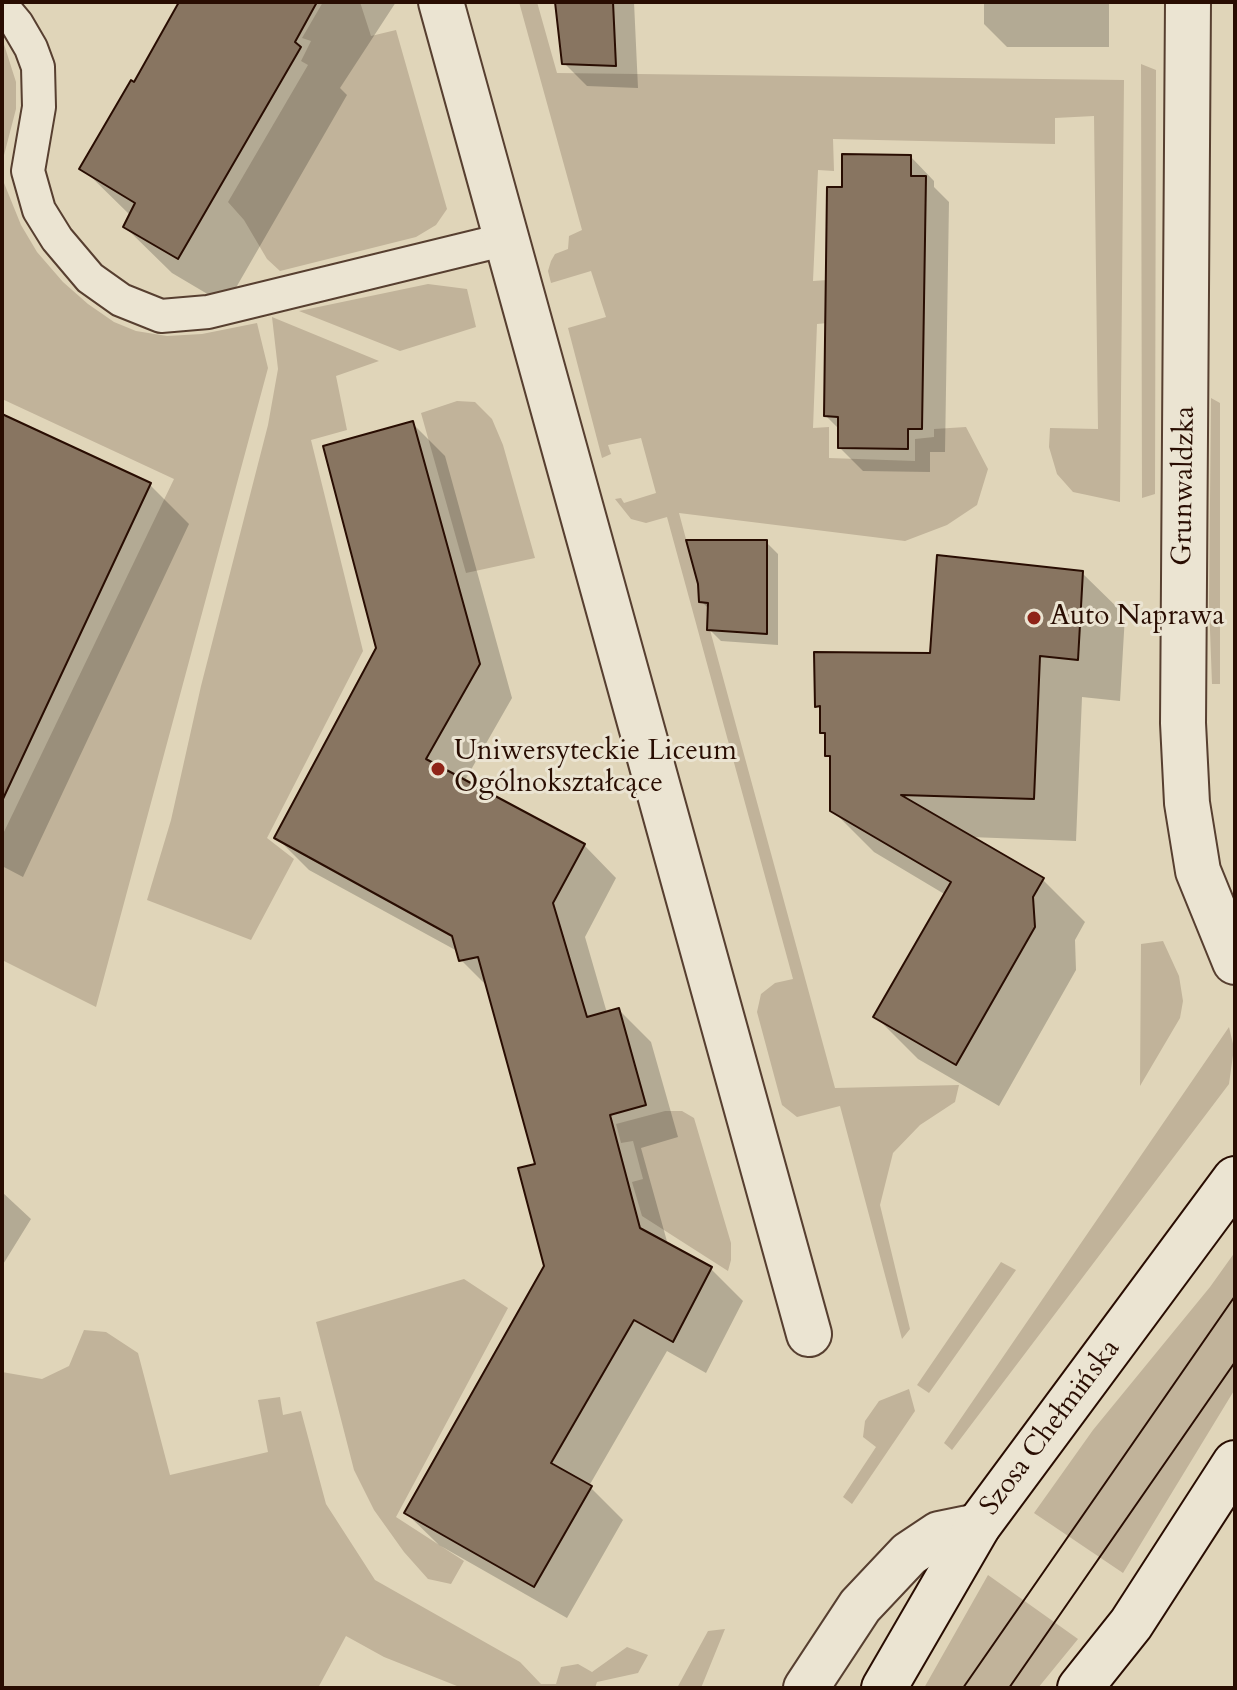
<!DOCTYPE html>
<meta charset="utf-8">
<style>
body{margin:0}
#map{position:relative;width:1237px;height:1690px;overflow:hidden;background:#e0d5b9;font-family:Cardo,serif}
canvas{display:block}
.frame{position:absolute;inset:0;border:4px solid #290d02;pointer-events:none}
</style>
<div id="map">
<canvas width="1237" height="1690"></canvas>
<div class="frame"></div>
</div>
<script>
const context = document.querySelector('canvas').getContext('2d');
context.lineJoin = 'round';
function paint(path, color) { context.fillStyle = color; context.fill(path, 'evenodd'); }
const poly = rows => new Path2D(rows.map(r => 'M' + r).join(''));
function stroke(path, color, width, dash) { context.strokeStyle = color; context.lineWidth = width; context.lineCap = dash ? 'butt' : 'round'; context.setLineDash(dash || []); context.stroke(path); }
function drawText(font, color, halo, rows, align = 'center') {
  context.font = font + ' Cardo,serif'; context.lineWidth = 6; context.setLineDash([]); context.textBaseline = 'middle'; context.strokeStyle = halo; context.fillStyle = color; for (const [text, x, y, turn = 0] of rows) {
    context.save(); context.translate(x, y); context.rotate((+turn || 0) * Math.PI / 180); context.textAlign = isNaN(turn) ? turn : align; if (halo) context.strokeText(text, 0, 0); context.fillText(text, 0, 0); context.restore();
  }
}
paint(poly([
 [323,2,360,2,371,36,396,30,447,209,436,225,416,237,280,271,267,259,244,220,228,202,308,65,301,61,311,41,302,38],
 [519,2,537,2,557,73,1124,80,1120,502,1073,492,1057,474,1049,447,1050,428,1098,429,1094,116,1055,118,1055,144,833,139,834,171,818,170,813,281,828,280,828,323,817,324,813,428,829,427,829,458,915,461,915,439,934,437,934,429,966,427,988,469,977,505,947,525,905,541,679,513,698,584,699,602,708,603,707,629,710,630,835,1088,959,1085,955,1102,920,1125,893,1153,880,1205,910,1329,902,1339,840,1106,797,1117,782,1105,757,1012,761,994,775,983,793,979,667,517,646,523,631,519,615,499,621,498,624,503,656,493,641,438,608,445,611,454,602,458,568,328,606,317,591,271,551,283,548,271,551,261,555,254,568,249,569,236,582,230],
 [2,38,16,82,16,109,3,159,4,183,21,225,37,252,63,282,88,304,114,322,136,331,167,336,202,334,257,323,268,368,96,1007,2,960,2,836,174,479,2,399],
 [1141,64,1156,70,1155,494,1142,498],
 [428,284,467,289,476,327,400,351,299,311],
 [272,317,379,361,336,376,347,430,311,440,363,651,267,838,294,859,251,940,147,900,171,820,201,686,268,425,278,369],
 [1211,398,1220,403,1220,684,1212,684,1209,603],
 [457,401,475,402,492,419,503,445,535,558,466,573,421,413],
 [1163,941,1179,976,1183,1001,1180,1018,1140,1086,1141,944],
 [1229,1027,1234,1048,1229,1084,952,1450,944,1443],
 [665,1111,682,1111,694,1118,731,1243,731,1260,728,1271,642,1216,632,1182,643,1179,633,1141,621,1143,616,1124],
 [1235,1252,1235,1389,1123,1573,1034,1513,1093,1430,1210,1287],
 [1001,1262,1016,1270,929,1393,917,1385],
 [464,1279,508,1308,396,1517,464,1561,451,1584,428,1579,404,1552,374,1510,354,1470,316,1322],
 [84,1330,106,1332,138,1353,170,1475,268,1452,258,1400,280,1397,283,1415,301,1411,326,1504,375,1580,520,1662,541,1684,556,1684,561,1667,578,1664,592,1672,627,1647,648,1655,638,1673,597,1682,595,1688,462,1688,384,1657,346,1636,318,1688,2,1688,2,1372,42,1379,69,1366],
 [909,1389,915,1411,852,1504,843,1497,876,1447,863,1437,865,1421,879,1401],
 [988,1575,1078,1639,1038,1688,924,1688],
 [725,1629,701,1688,677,1688,708,1631]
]), '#c1b39a');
paint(poly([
 [181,2,396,2,340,88,347,95,226,305,172,273,125,227,131,216,82,168,135,84],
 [557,2,634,2,638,88,587,86,564,63],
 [984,2,1109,2,1109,47,1007,47,984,24],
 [911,157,934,181,934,187,949,202,945,452,930,452,930,472,863,471,840,448,840,430,826,416,844,189],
 [2,416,150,485,189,524,23,877,2,866],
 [412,423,445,456,512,698,464,782,584,845,616,878,585,937,607,1013,619,1010,651,1042,678,1137,641,1148,668,1245,711,1269,743,1301,706,1373,667,1351,589,1486,623,1520,567,1618,439,1545,406,1513,546,1266,537,1165,489,988,461,960,459,952,309,870,277,838,378,649],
 [766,542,778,554,778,645,721,641,709,629,709,609,701,601],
 [1082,573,1125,615,1120,701,1082,697,1076,841,970,837,1042,879,1085,922,1075,940,1076,970,999,1106,918,1059,876,1017,946,895,874,852,832,810,832,759,827,755,827,736,822,732,822,711,817,706,932,655],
 [2,1192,31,1219,2,1266]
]), '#0003');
const building = poly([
 [179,2,317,2,295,42,301,47,178,259,123,227,135,203,79,169,131,80,134,82,179,2],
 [555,2,613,2,616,66,562,64,555,2],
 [842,154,911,155,911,176,926,176,922,429,908,429,908,449,838,448,838,417,824,416,827,187,842,187,842,154],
 [2,414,151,483,2,801,2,414],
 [413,421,480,664,426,759,585,844,553,903,587,1017,619,1008,646,1105,610,1115,640,1228,712,1267,673,1342,634,1320,551,1463,592,1486,534,1587,404,1513,544,1266,518,1168,535,1164,478,957,459,961,452,936,274,838,376,648,323,446,413,421],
 [686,540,767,540,767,634,707,630,708,603,699,602,698,584,686,540],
 [937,555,1083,571,1078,660,1040,656,1034,799,901,795,1044,878,1033,897,1035,927,956,1065,873,1017,951,882,830,811,830,756,825,756,825,733,820,733,820,706,815,707,814,652,930,653,937,555]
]);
paint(building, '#887561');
stroke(building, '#290d02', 2);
const service = poly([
 [2,6,17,24,31,48,38,67,39,107,28,171,39,210,57,239,90,278,121,300,161,316,208,312,507,239]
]);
const minor = poly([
 [441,2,809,1334],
 [1188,2,1183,723,1187,803,1198,871,1235,962],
 [806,1688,860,1606,909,1554,939,1534,978,1526]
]);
const secondary = poly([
 [884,1688,978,1526,1235,1179],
 [1080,1688,1131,1624,1235,1463]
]);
stroke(service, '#573f30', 36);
stroke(minor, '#573f30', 48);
stroke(secondary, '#290d02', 48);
stroke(service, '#ebe4d2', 32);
stroke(minor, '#ebe4d2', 44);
stroke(secondary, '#ebe4d2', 44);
stroke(poly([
 [963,1688,1235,1296],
 [1009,1688,1235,1362]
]), '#290d02', 2);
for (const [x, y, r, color] of [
 [1034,618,8,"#8f2418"],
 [438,769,8,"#8f2418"]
]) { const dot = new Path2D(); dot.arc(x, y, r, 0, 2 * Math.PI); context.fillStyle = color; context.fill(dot); stroke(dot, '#ebe4d2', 3); }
drawText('28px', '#290d02', '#ebe4d2', [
 ["Grunwaldzka",1185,486,-89],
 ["Szosa Chełmińska",1051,1428,-53]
]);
drawText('28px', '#290d02', '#ebe4d2', [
 ["Auto Naprawa",1050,618],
 ["Uniwersyteckie Liceum",454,753],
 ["Ogólnokształcące",454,785]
], 'left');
</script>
